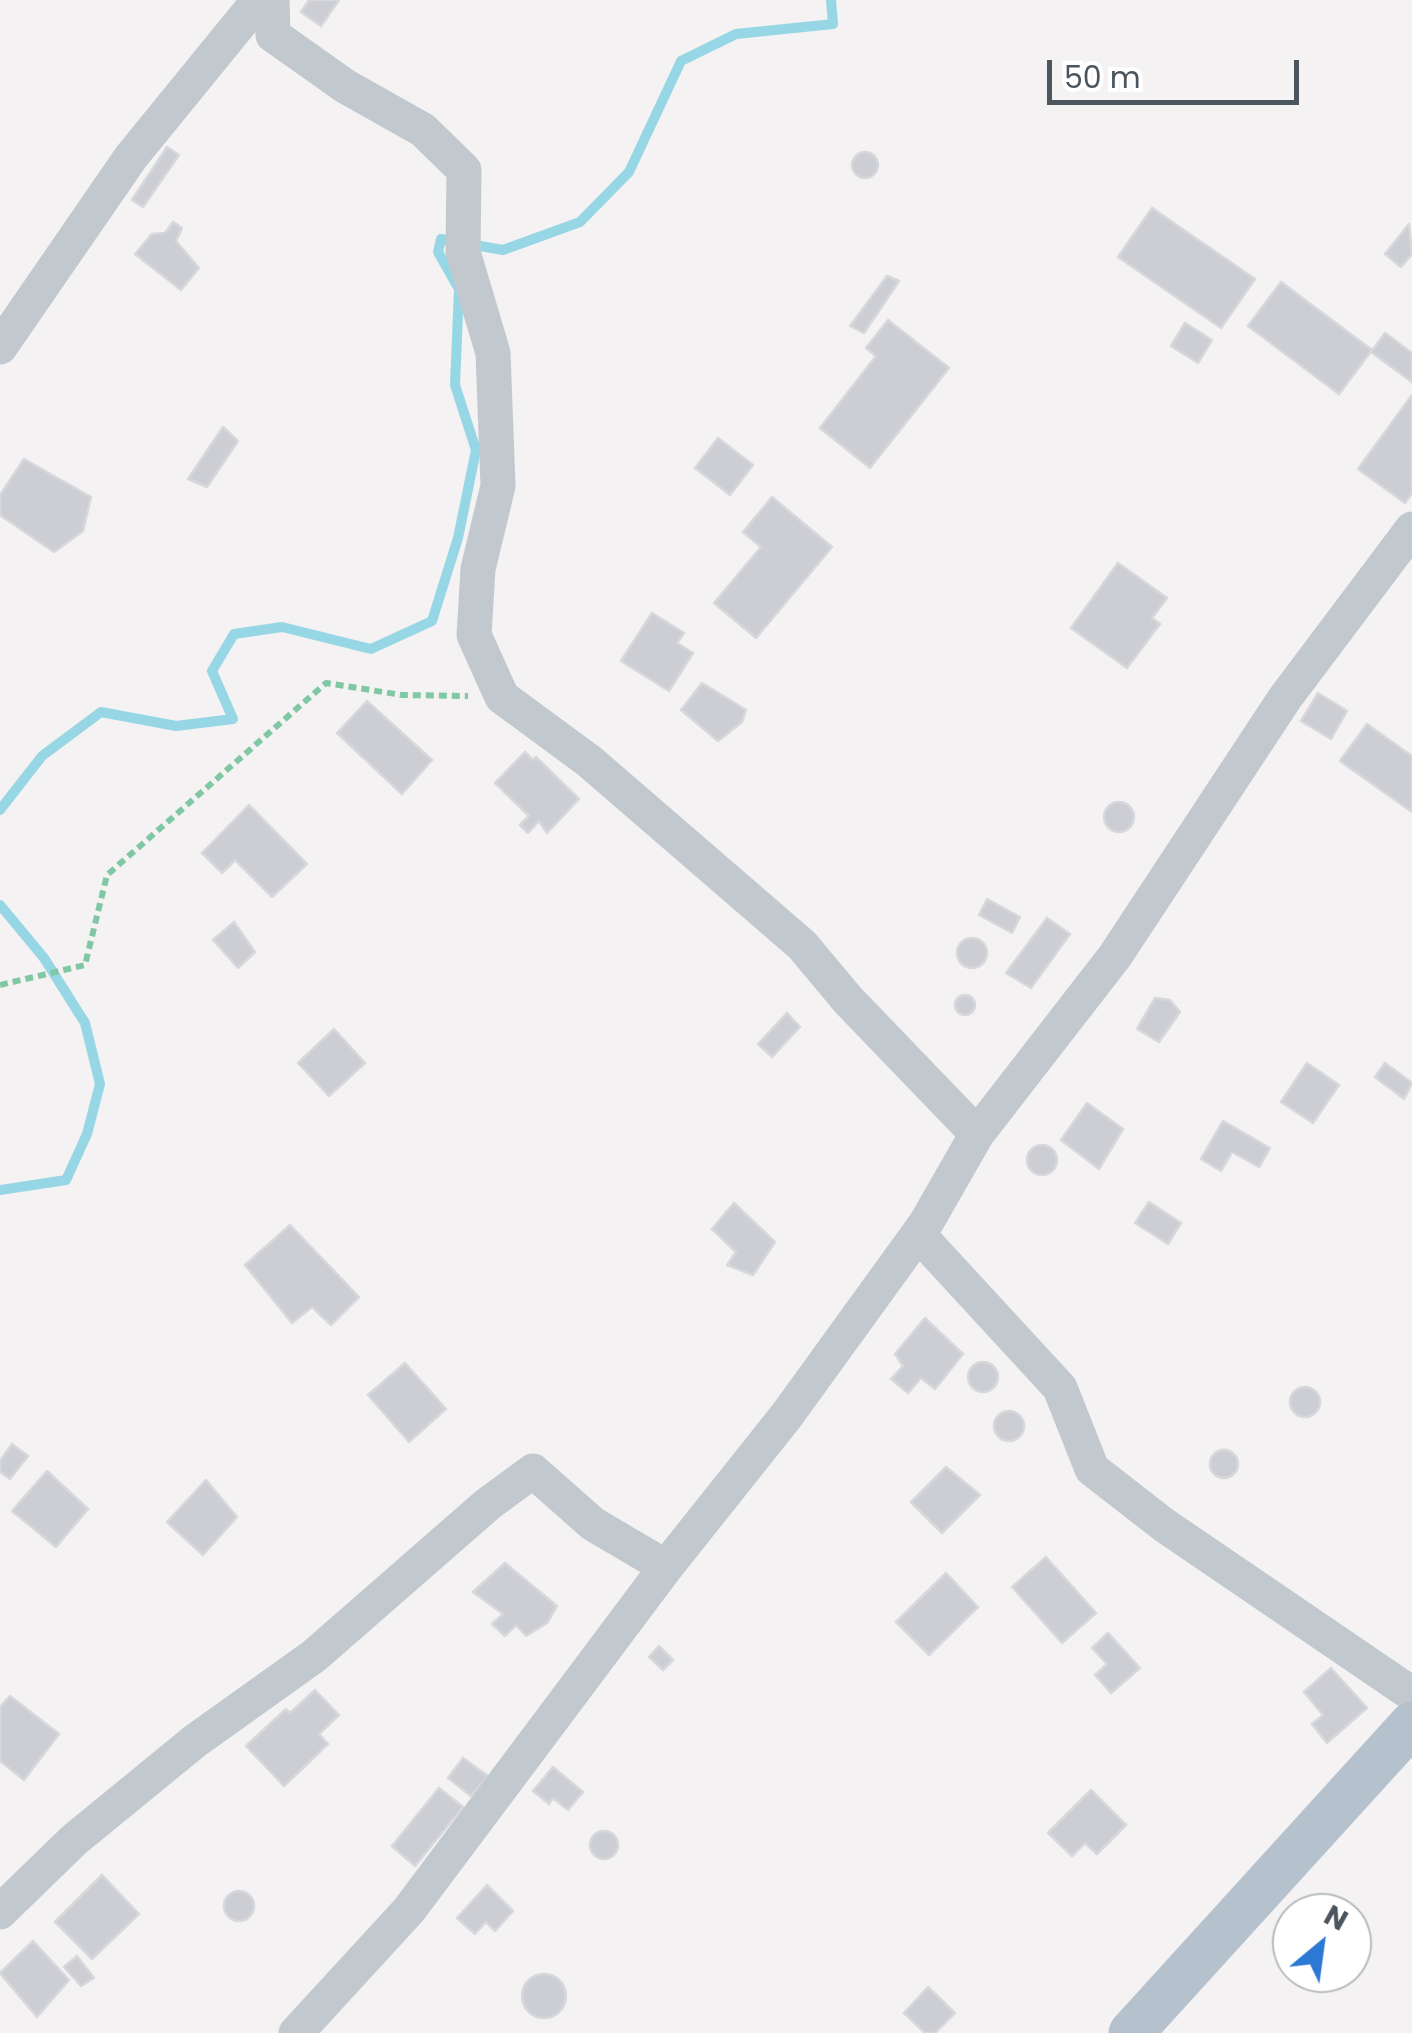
<!DOCTYPE html>
<style>
body{margin:0}
#map{position:relative;width:1412px;height:2033px;overflow:hidden;background:#f4f2f2;font-family:Poppins,sans-serif}
canvas{display:block}
.north{position:absolute;left:1272px;top:1893px;width:100px;height:100px;box-sizing:border-box;background:#fff;border:2px solid #b7bbbf;border-radius:50%;rotate:29deg;font-size:28px;font-weight:700;line-height:40px;text-align:center;color:#4b555e}
.north::after{content:'';display:block;margin:auto;width:35px;height:45px;background:#2b79d5;clip-path:polygon(50% 0,100% 100%,50% 72%,0 100%)}
.scale{position:absolute;left:1047px;top:60px;width:252px;height:45px;box-sizing:border-box;border:5px solid #4b555e;border-top:0;padding-left:12px;font-size:30px;line-height:35px;white-space:nowrap;color:#4b555e;-webkit-text-stroke:8px #fff;paint-order:stroke}
</style>
<div id="map">
<canvas width="1412" height="2033"></canvas>
<div class="north">N</div>
<div class="scale">50 m</div>
</div>
<script>
const context = document.querySelector('canvas').getContext('2d');
context.lineJoin = 'round';
const poly = rows => new Path2D(rows.map(r => 'M' + r).join(''));
function stroke(path, color, width, dash) { context.strokeStyle = color; context.lineWidth = width; context.lineCap = dash ? 'butt' : 'round'; context.setLineDash(dash || []); context.stroke(path); }
function paint(path, color) { context.fillStyle = color; context.fill(path, 'evenodd'); }
stroke(poly([
 [0,810,42,756,101,712,176,726,233,719,212,671,234,634,282,627,371,649,432,621,458,538,476,450,455,385,459,289,438,252,441,239,503,250,580,222,629,172,681,61,736,34,833,24,831,0],
 [0,905,44,958,85,1023,100,1084,87,1134,66,1180,0,1190]
]), '#97d7e5', 10);
const building = poly([
 [309,0,339,0,321,26,301,12,309,0],
 [167,147,179,155,143,207,132,200,167,147],
 '852 165a13 13 0 1 1 26 0a13 13 0 1 1-26 0Z',
 [1152,208,1255,279,1221,328,1118,257,1152,208],
 [173,222,182,228,176,241,199,268,181,290,135,254,152,234,165,233,173,222],
 [1409,224,1412,254,1401,267,1385,254,1409,224],
 [887,276,899,281,864,333,850,326,887,276],
 [1281,282,1372,350,1339,394,1248,326,1281,282],
 [888,320,949,368,870,468,820,428,876,356,866,348,888,320],
 [1185,323,1212,340,1198,363,1171,346,1185,323],
 [1385,333,1412,353,1412,382,1371,352,1385,333],
 [1412,395,1412,493,1405,503,1358,469,1412,395],
 [223,427,238,441,207,487,188,479,223,427],
 [718,438,753,465,730,495,695,468,718,438],
 [24,459,91,497,83,531,54,552,0,515,0,495,24,459],
 [772,497,832,547,756,638,714,603,761,547,743,532,772,497],
 [1118,563,1167,598,1152,618,1160,624,1127,668,1071,628,1118,563],
 [652,613,684,633,677,643,693,653,669,691,621,661,652,613],
 [702,683,746,710,742,722,718,741,681,710,702,683],
 [1318,693,1347,711,1331,739,1301,721,1318,693],
 [367,701,432,760,402,794,337,733,367,701],
 [1367,724,1412,756,1412,812,1340,761,1367,724],
 [525,752,533,760,536,757,579,799,547,833,539,821,528,833,520,825,529,816,495,783,525,752],
 '1104 817a15 15 0 1 1 30 0a15 15 0 1 1-30 0Z',
 [249,805,307,864,272,897,235,860,222,873,202,853,249,805],
 [987,899,1020,917,1012,933,979,915,987,899],
 [1047,918,1070,934,1031,988,1006,973,1047,918],
 [234,922,255,952,238,968,213,940,234,922],
 '957 953a15 15 0 1 1 30 0a15 15 0 1 1-30 0Z',
 '955 1005a10 10 0 1 1 20 0a10 10 0 1 1-20 0Z',
 [1155,998,1170,1000,1180,1012,1159,1042,1137,1029,1155,998],
 [787,1013,800,1027,772,1057,758,1044,787,1013],
 [334,1029,365,1063,329,1096,298,1063,334,1029],
 [1307,1063,1339,1085,1313,1123,1281,1102,1307,1063],
 [1385,1063,1412,1083,1404,1099,1375,1077,1385,1063],
 [1087,1103,1123,1129,1099,1169,1061,1140,1087,1103],
 [1223,1121,1270,1148,1259,1167,1232,1152,1221,1171,1201,1159,1223,1121],
 '1027 1160a15 15 0 1 1 30 0a15 15 0 1 1-30 0Z',
 [1149,1202,1181,1223,1168,1244,1135,1223,1149,1202],
 [734,1203,775,1242,753,1275,727,1265,736,1252,712,1229,734,1203],
 [290,1225,359,1297,331,1325,312,1307,292,1323,245,1265,290,1225],
 [925,1318,963,1354,935,1389,921,1378,908,1393,891,1379,903,1366,895,1354,925,1318],
 '968 1377a15 15 0 1 1 30 0a15 15 0 1 1-30 0Z',
 [405,1363,446,1409,409,1442,368,1395,405,1363],
 '1290 1402a15 15 0 1 1 30 0a15 15 0 1 1-30 0Z',
 '994 1426a15 15 0 1 1 30 0a15 15 0 1 1-30 0Z',
 [12,1444,28,1456,10,1479,0,1472,0,1461,12,1444],
 '1210 1464a14 14 0 1 1 28 0a14 14 0 1 1-28 0Z',
 [946,1467,980,1495,942,1533,911,1502,946,1467],
 [47,1471,88,1509,56,1547,12,1511,47,1471],
 [206,1480,237,1517,203,1555,167,1522,206,1480],
 [1046,1557,1096,1613,1062,1643,1012,1587,1046,1557],
 [505,1563,557,1606,547,1623,526,1636,516,1625,505,1636,492,1624,503,1614,473,1592,505,1563],
 [946,1573,978,1607,929,1655,896,1622,946,1573],
 [1108,1633,1140,1668,1111,1693,1095,1675,1107,1664,1092,1648,1108,1633],
 [659,1646,673,1660,663,1670,649,1657,659,1646],
 [1331,1668,1367,1708,1327,1743,1312,1724,1323,1715,1304,1692,1331,1668],
 [315,1690,339,1715,319,1734,328,1744,284,1786,246,1746,286,1709,290,1713,315,1690],
 [10,1696,59,1734,24,1780,0,1761,0,1707,10,1696],
 [463,1758,488,1776,471,1796,448,1778,463,1758],
 [553,1767,583,1792,568,1810,553,1798,549,1804,533,1791,553,1767],
 [439,1788,463,1807,415,1866,392,1846,439,1788],
 [1091,1790,1126,1825,1097,1854,1085,1843,1072,1856,1048,1833,1091,1790],
 '590 1845a14 14 0 1 1 28 0a14 14 0 1 1-28 0Z',
 [102,1875,139,1914,92,1959,55,1922,102,1875],
 [487,1885,513,1911,495,1931,486,1922,475,1934,457,1918,487,1885],
 '224 1906a15 15 0 1 1 30 0a15 15 0 1 1-30 0Z',
 [33,1941,69,1980,37,2017,0,1973,33,1941],
 [77,1956,94,1978,81,1986,64,1967,77,1956],
 '522 1996a22 22 0 1 1 44 0a22 22 0 1 1-44 0Z',
 [928,1987,955,2013,935,2033,925,2033,904,2013,928,1987]
]);
paint(building, '#ccced4');
stroke(building, '#d7d8dc', 2.5);
stroke(poly([
 [0,985,85,965,107,875,326,683,402,695,468,696]
]), '#80c8a3', 6, [8, 5]);
stroke(poly([
 [272,0,273,35,345,86,423,130,464,170,463,252,493,353,498,486,478,569,474,635,502,697,589,761,802,945,848,1000,977,1134,926,1223,787,1415,666,1567,409,1910,296,2033],
 [0,347,131,157,259,0],
 [977,1134,1115,956,1285,698,1412,529],
 [918,1234,1060,1388,1092,1469,1164,1525,1412,1694],
 [0,1912,74,1840,195,1741,314,1656,488,1504,533,1471,593,1524,666,1567]
]), '#c1c9cf', 35);
stroke(poly([
 [1131,2033,1412,1724]
]), '#b5c2ce', 45);
</script>
